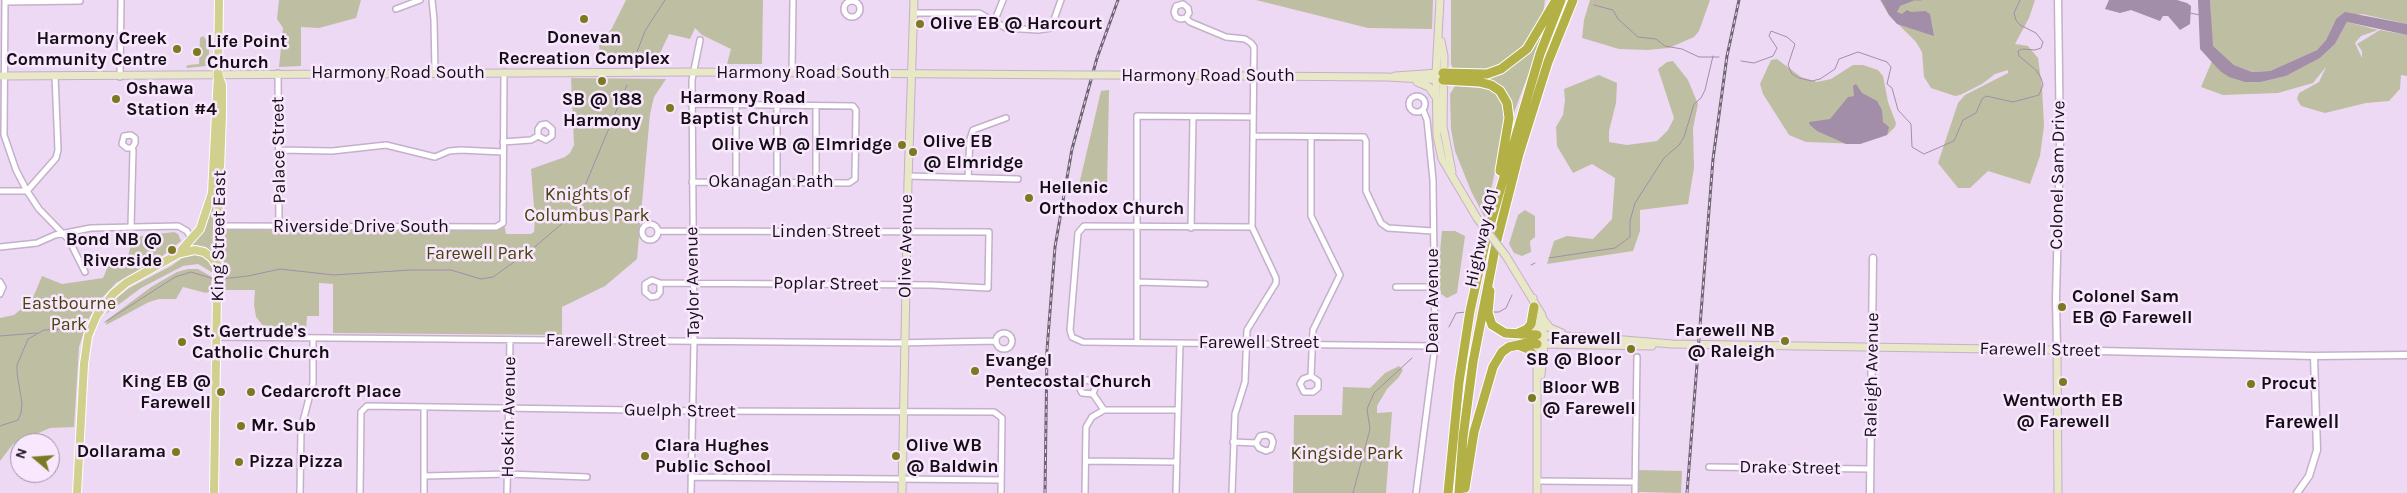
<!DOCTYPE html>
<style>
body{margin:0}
#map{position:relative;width:2407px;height:493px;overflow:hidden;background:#edd9f4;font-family:Karla,sans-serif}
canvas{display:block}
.north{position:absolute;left:10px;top:433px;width:50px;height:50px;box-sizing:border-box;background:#f8e7fd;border:1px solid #9d90a1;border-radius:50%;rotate:288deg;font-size:14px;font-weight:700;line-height:20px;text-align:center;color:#150e17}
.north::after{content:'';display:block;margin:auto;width:18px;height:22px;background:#7b7a21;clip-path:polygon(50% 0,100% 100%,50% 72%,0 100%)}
</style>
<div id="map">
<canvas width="2407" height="493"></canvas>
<div class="north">N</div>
</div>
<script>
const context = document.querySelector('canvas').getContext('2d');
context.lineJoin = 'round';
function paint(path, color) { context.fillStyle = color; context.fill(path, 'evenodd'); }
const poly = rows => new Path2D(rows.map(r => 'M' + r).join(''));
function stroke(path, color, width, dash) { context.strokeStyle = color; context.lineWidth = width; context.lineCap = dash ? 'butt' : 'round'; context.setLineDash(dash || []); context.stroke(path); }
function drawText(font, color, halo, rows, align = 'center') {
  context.font = font + ' Karla,sans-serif'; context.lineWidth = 5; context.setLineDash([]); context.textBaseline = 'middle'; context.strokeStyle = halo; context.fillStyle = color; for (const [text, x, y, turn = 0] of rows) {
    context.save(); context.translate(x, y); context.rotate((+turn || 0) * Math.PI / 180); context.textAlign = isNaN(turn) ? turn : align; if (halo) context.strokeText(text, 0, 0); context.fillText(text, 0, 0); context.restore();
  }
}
paint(poly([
 [279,0,361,0,356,18,319,28,301,27,301,66,279,67,283,28,277,19],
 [626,0,763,0,762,64,727,64,731,49,702,35,695,28,690,39,669,34,655,64,600,63,599,46,612,28],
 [1256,0,1433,0,1432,29,1368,28],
 [1451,0,1545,0,1543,13,1536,28,1516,54,1502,64,1486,69,1460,70,1453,69,1451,64],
 [1590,0,1710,0,1699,31,1694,37,1669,48,1647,50,1619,49,1582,38,1584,20],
 [1880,0,2035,0,2029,18,2015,44,2028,46,2038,58,2042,87,2044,126,2040,156,2030,184,1988,171,1970,188,1958,188,1938,163,1958,103,1965,95,2008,73,2008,70,1995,74,1982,84,1960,95,1955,96,1931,88,1924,77,1922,52,1916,42,1889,15],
 [2210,0,2407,0,2407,24,2362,14,2336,19,2326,40,2317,50,2270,71,2252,72,2234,65,2212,46],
 [2347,22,2378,30,2361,36,2355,43,2362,58,2362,51,2357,44,2380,30,2407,35,2407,76,2401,75,2400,89,2389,101,2366,103,2325,113,2301,106,2297,99,2299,93,2319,82,2326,67,2313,83,2278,93,2223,95,2201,87,2212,61,2220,71,2261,82,2286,76,2320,58,2335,44],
 [1542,30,1545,30,1513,115,1512,103,1508,95,1496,83,1488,80,1488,76,1509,68,1523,58],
 [203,36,209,43,209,63,206,66,187,68,186,67,188,65,199,64,200,38],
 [1777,59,1801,77,1817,82,1831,79,1853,65,1863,65,1878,70,1883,76,1888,102,1896,123,1895,127,1887,135,1860,144,1806,142,1789,135,1763,94,1760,84,1771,60],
 [1673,61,1688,80,1698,104,1693,128,1694,168,1688,204,1640,210,1640,231,1633,251,1547,264,1554,241,1567,236,1593,239,1612,219,1615,178,1592,164,1573,173,1557,146,1556,127,1563,115,1565,100,1564,89,1599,75,1617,83,1616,103,1609,131,1609,142,1627,145,1657,141,1668,130,1674,118,1658,69,1667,62],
 [571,78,666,79,654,97,650,114,637,259,605,286,562,307,562,335,333,333,333,284,319,283,319,316,307,316,306,333,264,333,264,327,256,317,254,305,255,290,223,290,225,231,227,230,495,230,504,224,506,234,531,234,534,232,535,219,531,169,565,157,570,153,574,145],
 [1455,86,1491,89,1503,102,1505,124,1485,218,1471,191,1455,151,1451,129,1450,94],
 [1109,90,1107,189,1078,189,1101,91],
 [215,189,216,189,214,255,195,247,188,248,209,215],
 [1525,210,1535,216,1535,237,1530,241,1531,252,1522,256,1514,253,1509,244,1518,215],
 [1442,231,1455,231,1465,236,1457,293,1447,298,1441,294,1438,271],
 [174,232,178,234,181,241,161,257,116,283,99,301,87,322,79,347,74,427,50,428,13,444,0,461,0,318,14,315,32,300,42,276,62,284,103,278,111,259,128,256,133,237],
 [193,253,205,257,212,267,213,273,198,264,183,266,141,288,106,314,117,298,129,288,171,266,188,254],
 [188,269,198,269,212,277,210,291,206,293,183,287,176,299,159,299,149,302,106,325,107,320,151,287,177,272],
 [1399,366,1403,370,1399,377,1387,389,1377,406,1377,413,1392,412,1386,493,1293,493,1294,415,1342,415,1343,387,1370,388,1385,373],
 [1638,470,1682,471,1681,493,1638,492]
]), '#bebfa2');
paint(poly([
 [1881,0,1915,0,1900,6,1897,12,1902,14,1907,10,1911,12,1925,11,1930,14,1934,36,1897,24,1889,15],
 [2109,0,2177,0,2187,3,2191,6,2190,24,2180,30,2168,16,2163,16,2160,21,2131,10,2120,13,2105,9],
 [2198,0,2210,0,2213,46,2234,65,2252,72,2270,71,2317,50,2326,40,2336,19,2345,12,2407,24,2407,35,2347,22,2335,44,2320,58,2286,76,2261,82,2245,82,2229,77,2220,71,2200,49],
 [1856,84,1862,93,1877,101,1882,110,1883,122,1889,127,1887,135,1860,144,1846,144,1817,131,1810,125,1809,122,1830,119,1848,97,1854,96,1853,86]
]), '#a28ea9');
stroke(poly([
 [1915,0,1921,0],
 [1594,5,1613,10,1618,19,1638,37,1656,39,1665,46,1682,49,1699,57,1719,57],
 [2190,13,2200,15],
 [634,60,645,31,665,0],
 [1741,61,1754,63,1773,56,1777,48,1769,36,1771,31,1787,37,1795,44,1788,65,1792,74,1799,78,1812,81,1820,79,1835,69,1839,59,1858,52,1887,62,1891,67,1887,84,1892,88,1898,110,1911,124,1912,147,1924,154,1954,141,1963,120,1976,113,1982,99,1986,96,2013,102,2039,95,2043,85,2041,78,2036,70,2019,56,2018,51,2022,49,2035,50,2041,48,2043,42,2036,33,2020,25,2016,20,2014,13,2020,0],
 [1549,258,1615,248,1630,237,1630,221,1635,203,1664,158,1679,145,1684,137,1694,104,1701,98,1705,90,1713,56],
 [1531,265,1535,263],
 [221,279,248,276,280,269,334,275,410,270,451,270,481,279,493,277,531,250,577,211,581,204,582,193,627,85],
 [1491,312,1499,312,1506,308,1512,295],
 [105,322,175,277,191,272,214,279],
 [1449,327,1456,313,1467,312],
 [0,336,37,333],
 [0,426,18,420,21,413,22,403,17,373,17,365,28,339,44,330,81,329],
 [1353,493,1370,429,1367,409,1374,393,1412,358]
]), '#a28ea9', 1);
const minor = poly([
 [5,0,4,135,16,170,27,191,39,209,69,240,85,272],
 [432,0,434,20,435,72],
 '844 9a8 8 0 1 1 16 0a8 8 0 1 1-16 0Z',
 [5,2,80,1],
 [396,9,420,0],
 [913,13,979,13,1006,28,1038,30,1051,28,1061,0],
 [1186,18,1180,19,1176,17,1174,12,1176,6,1183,4,1188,8,1189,13,1186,18,1190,22,1226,37,1245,39,1251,43,1254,47,1252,227,1276,278,1276,283,1247,330,1245,382,1235,414,1232,493],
 [994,22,1003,0],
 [792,72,793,0],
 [278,73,279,227],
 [120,77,121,0],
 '1409 104a8 8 0 1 1 16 0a8 8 0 1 1-16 0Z',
 [691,104,853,106,856,110,855,175,855,179,849,183,692,182],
 [736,105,736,182],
 [1253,136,1364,137,1366,141,1366,191,1381,223,1388,228,1433,231],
 [503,142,531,140,538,136,546,140,552,136,552,129,546,124,541,125,538,129,538,136],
 [279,150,332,151,386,145,435,157,449,151,461,150,503,152],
 [908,176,1018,179],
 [968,178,970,139,973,130,1006,118],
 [777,183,777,105],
 [816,183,816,106],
 [0,191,27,191],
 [27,191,56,158,58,150,55,76],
 '642 232a8 8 0 1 1 16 0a8 8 0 1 1-16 0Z',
 [218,226,496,227,503,223,504,72],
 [131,227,133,150,132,148,127,148,122,144,124,136,131,135,135,138,135,143,132,148],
 [1252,227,1084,226,1078,233,1070,330,1072,337,1083,342,1435,346],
 [1191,228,1193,118],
 [659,231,989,232,988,288,932,285,660,283,652,280,645,284,645,292,651,297,657,296,660,292,660,283],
 [0,247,37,243,55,235,91,228,178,226,187,231,192,240],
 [0,282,3,287,0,294],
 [1137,282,1205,284],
 [1396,287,1435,287],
 '996 341a8 8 0 1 1 16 0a8 8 0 1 1-16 0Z',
 [217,337,895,343,996,341],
 [1137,343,1137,116,1253,117],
 [1311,376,1318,381,1318,388,1313,392,1304,392,1300,384,1303,379,1311,376,1313,330,1340,275,1311,216,1311,137],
 [1093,394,1095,388,1094,383,1087,380,1083,382,1080,389,1082,393,1093,394,1104,410],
 [1233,442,1256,443,1259,448,1266,451,1271,449,1273,442,1271,437,1266,435,1260,436,1256,443],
 [1086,461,1177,462],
 [1709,467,1870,469],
 [424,476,508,474,587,477],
 [691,477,1001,480],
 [1537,481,1635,482],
 [300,493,301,429,313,383,313,339],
 [360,493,361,412,367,406,700,411,994,412,1002,418,1001,493],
 [424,493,424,408],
 [507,493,510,340],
 [691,493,694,341,692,80,700,40],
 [1085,493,1086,427,1092,417,1104,410,1178,410],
 [1176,493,1180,343],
 [1416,493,1435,346,1433,180,1427,120,1423,110],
 [1635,493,1637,357]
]);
const tertiary = poly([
 [2058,0,2060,146,2056,298,2057,350,2314,356,2407,355],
 [1870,493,1873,258],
 [2297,493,2309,476,2317,450,2314,356]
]);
const secondary = poly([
 [1440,0,1436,73,1437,136,1442,159,1477,218],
 [1441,41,1444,56,1443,126,1452,172],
 [1108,75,1387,77,1443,80],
 [0,76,692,72,1079,75],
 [1395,76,1439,73],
 [1417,82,1429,87,1435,96],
 [1506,256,1542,315,1544,344,1541,375],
 [1533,298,1537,335,1537,493],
 [1543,319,1550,328,1562,333],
 [1537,335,1588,337,1672,344,2057,350,2058,493],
 [1540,344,1652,346],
 [902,493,908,182,914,0]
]);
const primary = poly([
 [181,253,195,250,204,252,212,258,218,268],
 [77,493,84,364,88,336,97,315,113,294,126,283,178,254,200,229,212,193,218,75],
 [214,493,218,226,222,114,222,85,218,75,219,0]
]);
const motorway = poly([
 [1443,73,1487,74,1501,69,1527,49,1556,0],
 [1443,80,1479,82,1491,85,1500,91,1507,103,1509,118,1500,171],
 [1490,291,1488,313,1492,325,1505,333,1537,335],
 [1518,333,1527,329,1531,324,1534,307],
 [1518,345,1528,349,1537,359],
 [1465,488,1474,432,1493,367,1502,352,1509,347,1527,343,1537,344],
 [1448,493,1459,382,1470,311,1487,235,1540,54,1561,0],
 [1459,493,1463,437,1473,362,1496,244,1519,154,1548,62,1573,0]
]);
stroke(minor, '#c4b0ca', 8);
stroke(tertiary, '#c4b0ca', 9);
stroke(secondary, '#c4b0ca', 9);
stroke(primary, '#fff', 10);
stroke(motorway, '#fff', 11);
stroke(minor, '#fff', 5);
stroke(tertiary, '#fff', 6);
stroke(secondary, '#e8e8c7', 7);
stroke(primary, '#d1d08f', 8);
stroke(motorway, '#b3b145', 9);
const rail = poly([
 [1045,493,1047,350,1055,247,1072,149,1097,58,1118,0],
 [1687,493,1713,159,1727,56,1739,0]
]);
stroke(rail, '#706474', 3);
stroke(rail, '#f8e7fd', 1, [4]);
const secondaryBridge = poly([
 [1079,75,1108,75],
 [1477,218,1506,256]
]);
stroke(secondaryBridge, '#c4b0ca', 9, []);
stroke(secondaryBridge, '#e8e8c7', 7);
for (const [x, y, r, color] of [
 [584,19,5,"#7b7a21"],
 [920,24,5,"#7b7a21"],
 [177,49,5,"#7b7a21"],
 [197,52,5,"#7b7a21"],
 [602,81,5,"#7b7a21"],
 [116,99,5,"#7b7a21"],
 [670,108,5,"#7b7a21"],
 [902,145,5,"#7b7a21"],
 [913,152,5,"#7b7a21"],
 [1029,198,5,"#7b7a21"],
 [172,250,5,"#7b7a21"],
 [2062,307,5,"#7b7a21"],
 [1785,341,5,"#7b7a21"],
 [182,342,5,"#7b7a21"],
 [1631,349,5,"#7b7a21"],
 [975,371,5,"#7b7a21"],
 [2063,382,5,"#7b7a21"],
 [2251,384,5,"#7b7a21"],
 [221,392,5,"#7b7a21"],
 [251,392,5,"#7b7a21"],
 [1532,398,5,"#7b7a21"],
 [241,426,5,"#7b7a21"],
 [176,452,5,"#7b7a21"],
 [645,456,5,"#7b7a21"],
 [896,456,5,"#7b7a21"],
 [239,462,5,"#7b7a21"]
]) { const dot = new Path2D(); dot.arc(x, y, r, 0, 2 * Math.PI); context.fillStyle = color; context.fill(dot); stroke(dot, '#f8e7fd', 2); }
drawText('bold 18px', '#150e17', '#f8e7fd', [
 ["Olive EB @ Harcourt",930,24],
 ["Donevan",584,38,"center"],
 ["Recreation Complex",584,59,"center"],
 ["Harmony Creek",167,39,"right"],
 ["Community Centre",167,60,"right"],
 ["Life Point",207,42],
 ["Church",207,63],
 ["Oshawa",126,89],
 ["Station #4",126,110],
 ["Harmony Road",680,98],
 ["Baptist Church",680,119],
 ["SB @ 188",602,100,"center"],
 ["Harmony",602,121,"center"],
 ["Olive EB",923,142],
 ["@ Elmridge",923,163],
 ["Olive WB @ Elmridge",892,145,"right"],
 ["Hellenic",1039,188],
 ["Orthodox Church",1039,209],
 ["Bond NB @",162,240,"right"],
 ["Riverside",162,261,"right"],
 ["Colonel Sam",2072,297],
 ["EB @ Farewell",2072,318],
 ["Farewell NB",1775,331,"right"],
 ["@ Raleigh",1775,352,"right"],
 ["St. Gertrude's",192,332],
 ["Catholic Church",192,353],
 ["Farewell",1621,339,"right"],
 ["SB @ Bloor",1621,360,"right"],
 ["Evangel",985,361],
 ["Pentecostal Church",985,382],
 ["King EB @",211,382,"right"],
 ["Farewell",211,403,"right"],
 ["Procut",2261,384],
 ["Bloor WB",1542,388],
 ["@ Farewell",1542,409],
 ["Cedarcroft Place",261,392],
 ["Wentworth EB",2063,401,"center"],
 ["@ Farewell",2063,422,"center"],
 ["Mr. Sub",251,426],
 ["Clara Hughes",655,446],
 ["Public School",655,467],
 ["Olive WB",906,446],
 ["@ Baldwin",906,467],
 ["Dollarama",166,452,"right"],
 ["Pizza Pizza",249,462]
], 'left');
drawText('18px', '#150e17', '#f8e7fd', [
 ["Harmony Road South",398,73],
 ["Harmony Road South",803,73],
 ["Harmony Road South",1208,76],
 ["Palace Street",279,150,-91],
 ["Colonel Sam Drive",2058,175,-89],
 ["Okanagan Path",771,182],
 ["Riverside Drive South",361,227],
 ["Linden Street",826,232],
 ["King Street East",219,236,-89],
 ["Highway 401",1482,238,-77],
 ["Olive Avenue",906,246,-89],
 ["Taylor Avenue",693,282,-91],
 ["Poplar Street",826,284,1],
 ["Dean Avenue",1433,301,-90],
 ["Farewell Street",606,341],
 ["Farewell Street",1259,343],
 ["Farewell Street",2040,350,1],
 ["Raleigh Avenue",1872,375,-89],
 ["Guelph Street",680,411,1],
 ["Hoskin Avenue",509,417,-89],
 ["Drake Street",1790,468,1]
]);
drawText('18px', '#45440a', '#f8e7fd', [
 ["Knights of",587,195],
 ["Columbus Park",587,216],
 ["Farewell Park",480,254],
 ["Eastbourne",69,304],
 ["Park",69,325],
 ["Kingside Park",1347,454]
]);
drawText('bold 19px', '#150e17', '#f8e7fd', [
 ["Farewell",2302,423]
]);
</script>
